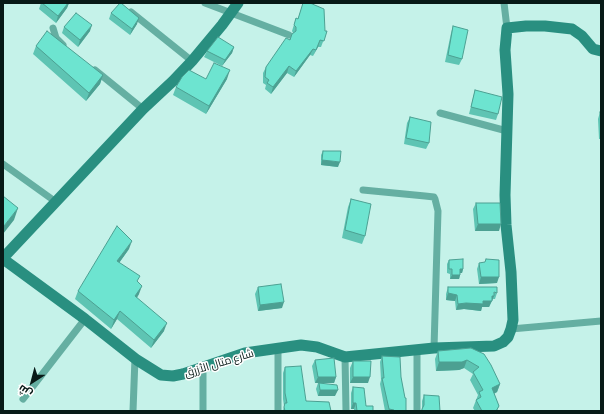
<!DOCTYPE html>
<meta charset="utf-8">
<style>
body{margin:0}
#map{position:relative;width:604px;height:414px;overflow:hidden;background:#c5f2e9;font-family:Barlow,Cairo,sans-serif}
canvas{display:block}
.frame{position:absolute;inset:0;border:4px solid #081a17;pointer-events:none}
.north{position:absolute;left:12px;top:362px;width:40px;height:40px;-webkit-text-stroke:3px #fff;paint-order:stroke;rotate:216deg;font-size:11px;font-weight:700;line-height:16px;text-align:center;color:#081a17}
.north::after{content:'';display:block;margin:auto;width:14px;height:18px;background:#081a17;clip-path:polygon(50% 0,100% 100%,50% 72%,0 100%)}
</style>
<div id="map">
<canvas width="604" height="414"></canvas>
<div class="frame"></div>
<div class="north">ش</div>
</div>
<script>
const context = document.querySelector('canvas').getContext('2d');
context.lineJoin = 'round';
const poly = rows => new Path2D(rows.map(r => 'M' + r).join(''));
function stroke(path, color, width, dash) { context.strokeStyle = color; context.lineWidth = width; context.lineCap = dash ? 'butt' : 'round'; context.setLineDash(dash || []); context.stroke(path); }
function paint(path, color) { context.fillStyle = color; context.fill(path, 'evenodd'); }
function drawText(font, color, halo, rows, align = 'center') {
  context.font = font + ' Barlow,Cairo,sans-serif'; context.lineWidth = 3; context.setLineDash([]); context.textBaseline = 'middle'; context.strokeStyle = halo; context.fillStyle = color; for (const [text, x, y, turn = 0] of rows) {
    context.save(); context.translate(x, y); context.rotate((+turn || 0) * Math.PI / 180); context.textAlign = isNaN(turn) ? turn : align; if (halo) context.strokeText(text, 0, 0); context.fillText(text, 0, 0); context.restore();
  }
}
stroke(poly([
 [205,3,289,35],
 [504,3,507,28],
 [131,12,192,61],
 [53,28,56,38,63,45],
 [95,70,143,109],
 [440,113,507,131],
 [3,164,56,202],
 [363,190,425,196,434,197,435,199,438,211,434,348],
 [511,329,601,321],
 [345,357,346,411],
 [203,367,203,411],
 [23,399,85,319],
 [133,411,135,358],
 [278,411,278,348],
 [417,411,417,350]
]), '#65afa2', 7);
stroke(poly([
 [3,258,143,109,173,81,192,61,222,25,238,3],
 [3,259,85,319,137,360,161,375,173,376,183,374,245,353,301,345,317,347,345,357,434,348,494,346,503,342,508,337,511,329,513,320,511,272,506,225,505,195,508,94,505,50,507,28,526,26,545,26,572,29,582,36,593,49,601,51]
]), '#298f80', 11);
paint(poly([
 [41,3,69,3,67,8,56,23,39,9],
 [303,3,325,31,327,31,321,47,318,47,313,56,310,55,294,77,287,73,271,94,265,89,266,85,263,83,263,73,266,67,289,40,292,34,293,33,292,31,296,18,298,19],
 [111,13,137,24,130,35,109,19],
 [453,26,462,59,459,65,445,62,451,33],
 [64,27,90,31,78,47,62,33],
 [36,46,103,75,100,84,86,101,33,54],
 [234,47,232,53,222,66,204,57,207,51],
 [206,79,227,79,206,114,173,95,176,87],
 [475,90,498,114,496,120,469,114],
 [600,112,601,112,601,139,599,139,598,119],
 [410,117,429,143,426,149,404,144,407,123],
 [323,151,338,167,321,165,321,155],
 [351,199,365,236,362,244,342,238,348,207],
 [476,203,499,231,475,231,473,209],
 [129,249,119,263,138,282,139,294,137,298,164,331,151,348,117,319,111,329,75,299,78,291],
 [449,260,463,269,462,273,460,273,460,275,459,279,450,279,450,274,447,273,447,264],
 [479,263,497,283,479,284,477,269],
 [258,287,282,308,258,311,255,294],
 [448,287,497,293,495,299,493,299,489,307,482,307,481,311,464,309,456,310,455,301,446,300,446,294],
 [471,348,500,384,497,392,494,394,499,406,497,411,475,411,473,408,478,395,470,380,473,374,464,368,459,370,436,371,435,359,438,351],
 [382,356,401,377,406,411,385,411,380,384,381,380,380,362],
 [315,360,336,377,334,383,323,383,335,396,318,396,316,389,318,383,315,383,312,366],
 [353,361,368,383,350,383,350,368],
 [285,367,306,401,331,411,283,411,284,406,283,399,283,373],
 [353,387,366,406,373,411,354,411,354,409,351,409,351,393],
 [424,395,440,411,421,411,422,409,422,401]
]), '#5ec4b3');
paint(poly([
 [68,3,69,3,67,8,56,23,58,16],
 [139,18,137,24,130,35,132,29],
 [92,25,90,31,78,47,80,40],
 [320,40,318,47,313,56,316,50],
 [234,47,232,53,222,66,225,60],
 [313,49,310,55,294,77,296,71],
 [289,66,287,73,271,94,273,87],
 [230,70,227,79,206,114,209,106],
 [103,75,100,84,86,101,89,93],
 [322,160,340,162,338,167,321,165],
 [18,208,14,220,3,234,3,229,4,226],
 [478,224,501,224,499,231,475,231],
 [132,241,129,249,114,270,117,261],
 [460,269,463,269,462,273,458,273],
 [452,275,460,275,459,279,450,279],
 [481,277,499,277,497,283,479,284],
 [142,286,139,294,132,304,135,296],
 [448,293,457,295,455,301,446,300],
 [492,296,494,296,489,307,482,307,481,311,464,309,456,310,458,304,483,301],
 [284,302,282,308,258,311,260,305],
 [120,311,117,319,111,329,114,320],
 [167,323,164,331,151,348,154,340],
 [467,360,464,368,459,370,436,371,439,362],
 [318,377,336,377,334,383,315,383],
 [353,377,370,377,368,383,350,383],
 [500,384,497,392,489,396,492,388],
 [320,390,338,390,335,396,318,396],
 [353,403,356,403,354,409,351,409],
 [389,409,394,410,394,411,388,411]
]), '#4ca092');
const building = poly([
 [42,3,68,3,58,16,42,3],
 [120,3,121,3,139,18,132,29,111,13,120,3],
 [303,3,310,3,324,9,325,31,327,31,324,41,320,40,316,50,313,49,296,71,289,66,273,87,267,83,269,80,265,77,266,67,286,38,290,40,292,34,296,31,296,27,294,25,296,18,298,19,303,3],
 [76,13,92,25,80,40,64,27,76,13],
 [453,26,468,30,462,59,448,55,453,26],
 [47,31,103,75,89,93,36,46,47,31],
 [218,37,234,47,225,60,207,51,218,37],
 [214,63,230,70,209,106,176,87,182,77,189,70,206,79,214,63],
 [475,90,502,97,498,114,471,107,475,90],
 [600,112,601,112,601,125,600,112],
 [410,117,431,122,429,143,406,138,410,117],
 [323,151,341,151,340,162,322,160,323,151],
 [3,196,18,208,4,226,3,225,3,196],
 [351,199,371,204,365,236,345,230,351,199],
 [476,203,500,203,501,224,478,224,476,203],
 [117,226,132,241,117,261,140,276,137,281,142,286,135,296,167,323,154,340,120,311,114,320,78,291,117,226],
 [463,259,463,269,460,269,460,275,452,275,452,269,449,269,449,260,463,259],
 [486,259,499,260,499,277,481,277,479,263,485,262,486,259],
 [281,284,284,302,260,305,258,287,281,284],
 [448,287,497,287,497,293,494,292,494,296,492,296,492,301,483,301,483,304,466,303,458,304,457,295,448,293,448,287],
 [471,348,484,354,491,365,500,384,492,388,499,406,496,411,482,411,476,400,481,397,479,392,483,390,473,372,479,367,467,360,462,362,439,362,438,351,471,348],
 [382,356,400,357,401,377,405,398,406,398,406,411,394,411,394,410,389,409,382,378,384,378,382,356],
 [334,358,336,377,318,377,315,360,334,358],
 [353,361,371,361,370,377,353,377,353,361],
 [301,366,306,401,329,402,331,411,285,411,284,407,285,403,287,403,285,393,285,367,301,366],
 [319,383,337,385,338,390,320,390,319,383],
 [353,387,364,388,366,406,373,406,373,411,357,411,356,403,353,403,353,387],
 [424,395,439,396,440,411,422,411,422,409,424,405,424,395]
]);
paint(building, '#6de4d0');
stroke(building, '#4ca092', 1);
drawText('11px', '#081a17', '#fff', [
 ["شارع متال الأزرق",219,363,-17]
]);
</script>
